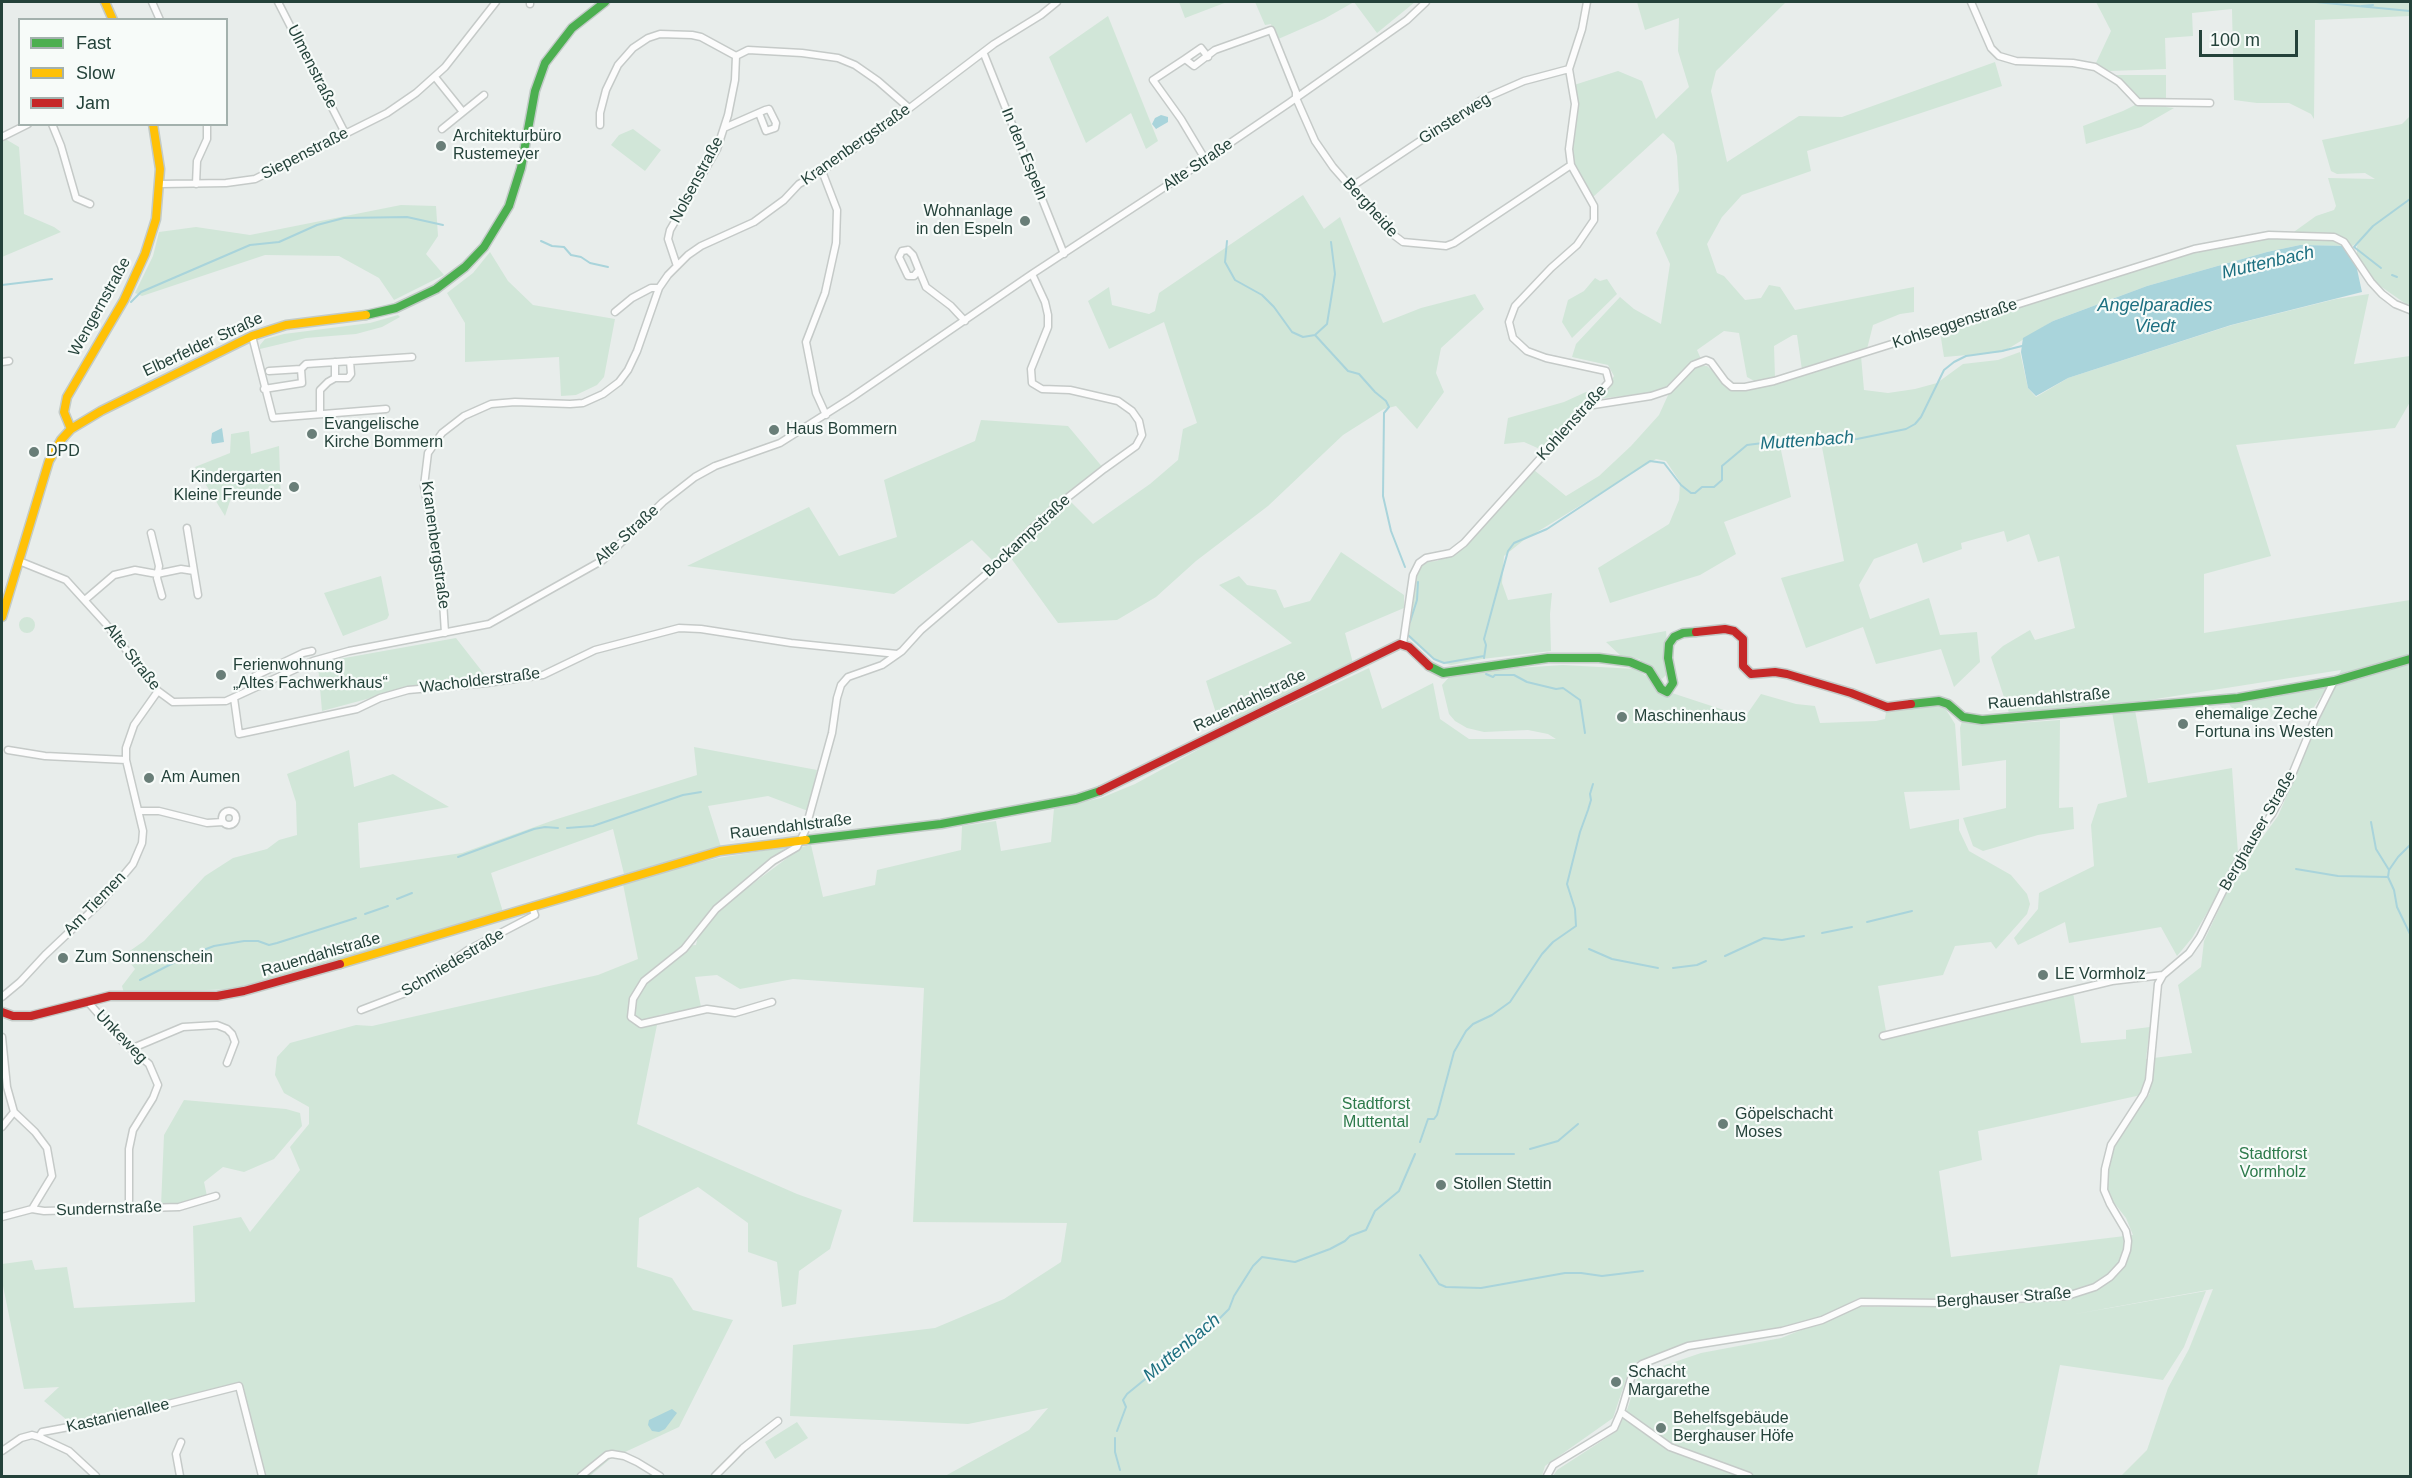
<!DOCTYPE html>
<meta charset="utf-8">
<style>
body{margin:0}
#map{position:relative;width:2412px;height:1478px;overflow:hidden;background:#e8edeb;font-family:Arial,sans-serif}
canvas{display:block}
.frame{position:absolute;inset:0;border:3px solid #24423a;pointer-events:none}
.legend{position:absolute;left:18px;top:18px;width:210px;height:108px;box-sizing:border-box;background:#f7fbf9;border:2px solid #a3b1ad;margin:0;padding:8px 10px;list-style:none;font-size:18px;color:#24423a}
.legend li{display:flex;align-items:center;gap:12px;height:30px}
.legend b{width:30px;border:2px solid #a3b1ad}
.scale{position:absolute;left:2199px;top:30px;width:99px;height:27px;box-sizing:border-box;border:3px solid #24423a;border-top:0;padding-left:8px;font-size:18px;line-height:21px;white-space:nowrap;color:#24423a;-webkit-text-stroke:4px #f7fbf9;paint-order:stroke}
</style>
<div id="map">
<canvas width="2412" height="1478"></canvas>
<div class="frame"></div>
<ul class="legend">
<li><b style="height:8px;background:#4caf50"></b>Fast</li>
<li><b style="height:8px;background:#ffc107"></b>Slow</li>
<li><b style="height:8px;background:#c62828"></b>Jam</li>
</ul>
<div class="scale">100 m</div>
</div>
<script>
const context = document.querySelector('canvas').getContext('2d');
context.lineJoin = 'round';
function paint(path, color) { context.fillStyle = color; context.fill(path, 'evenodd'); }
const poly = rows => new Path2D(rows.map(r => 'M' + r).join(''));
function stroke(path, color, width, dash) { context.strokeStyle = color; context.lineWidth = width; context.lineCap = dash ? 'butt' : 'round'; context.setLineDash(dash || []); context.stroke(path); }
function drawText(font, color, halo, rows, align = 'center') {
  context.font = font + ' Arial,sans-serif'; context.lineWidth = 4.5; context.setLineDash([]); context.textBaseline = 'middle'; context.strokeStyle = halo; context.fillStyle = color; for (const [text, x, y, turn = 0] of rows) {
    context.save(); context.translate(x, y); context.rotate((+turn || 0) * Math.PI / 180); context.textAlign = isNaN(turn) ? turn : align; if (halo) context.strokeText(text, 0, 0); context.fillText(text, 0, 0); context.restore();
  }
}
paint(poly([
 [1179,2,1227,2,1185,18],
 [1255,2,1415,2,1377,33,1354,2,1324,19,1276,40,1271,24,1265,25],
 [1637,2,1786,2,1716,71,1711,91,1727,162,1799,116,1842,117,1995,62,2002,86,1807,151,1811,171,1742,195,1722,217,1707,244,1717,273,1724,276,1745,300,1761,298,1769,285,1780,287,1795,310,1914,287,1914,312,1900,314,1873,325,1867,349,1802,370,1797,335,1793,335,1774,346,1775,378,1756,382,1747,377,1739,333,1724,331,1697,350,1701,359,1690,363,1666,387,1651,393,1596,399,1608,387,1614,376,1608,365,1572,357,1576,344,1620,297,1634,309,1661,324,1670,264,1656,233,1679,191,1677,156,1674,143,1663,133,1593,197,1574,164,1572,150,1576,110,1574,85,1618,71,1642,81,1656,119,1689,87,1678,51,1679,18,1645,30],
 [2096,2,2410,2,2410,16,2315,20,2314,119,2311,114,2289,103,2257,103,2234,100,2232,9,2192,13,2193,36,2165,38,2166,69,2110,71,2095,65,2111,31],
 [1108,16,1158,141,1146,149,1131,113,1086,143,1049,57],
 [2114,75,2166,75,2166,107,2174,108,2141,127,2086,144,2083,126,2123,111,2139,103],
 [2410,116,2410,304,2406,304,2373,281,2357,258,2357,246,2360,241,2352,246,2300,245,2267,252,2147,286,2053,321,2003,352,1944,357,1940,332,2174,257,2291,234,2316,216,2334,210,2336,206,2328,178,2375,179,2365,173,2337,174,2331,171,2322,140,2402,124],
 [633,129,661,150,645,171,611,145,619,135],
 [2,137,19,147,24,214,54,227,61,232,2,257],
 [1303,195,1324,229,1340,217,1383,323,1421,308,1475,294,1484,309,1441,348,1436,373,1444,392,1417,429,1396,406,1384,409,1343,435,1268,506,1196,561,1156,597,1117,620,1058,623,1008,554,997,565,972,540,894,594,687,566,809,507,839,556,897,537,884,480,975,441,981,420,1068,426,1104,469,1067,498,1093,524,1150,484,1178,460,1183,429,1197,423,1164,322,1109,349,1088,301,1109,287,1112,305,1149,314,1155,311,1159,293],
 [401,205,436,206,438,236,426,254,444,275,394,300,379,278,339,256,265,255,142,296,135,293,153,256,159,232,196,227,250,235],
 [490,252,508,281,533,305,615,319,604,377,597,385,576,395,561,396,559,357,465,362,465,323,447,293,473,273],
 [1595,278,1600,281,1607,279,1617,294,1572,338,1562,322,1568,300,1584,291],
 [2369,294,2354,364,2410,356,2410,402,2395,428,2236,445,2271,556,2204,574,2204,633,2410,600,2410,1476,2121,1476,2147,1450,2168,1388,2189,1349,2213,1289,2070,1315,2206,1291,2184,1347,2163,1380,2060,1365,2037,1476,1553,1476,1557,1470,1617,1431,1627,1410,1639,1374,1701,1353,1781,1338,1859,1307,1945,1306,1943,1300,1859,1298,1820,1318,1781,1328,1687,1344,1631,1364,1613,1418,1545,1466,1542,1476,945,1476,1029,1430,1048,1408,968,1424,790,1416,793,1345,935,1328,1004,1299,1061,1262,1067,1223,913,1222,924,988,793,979,740,989,717,975,695,977,701,1007,659,1015,637,1124,797,1194,842,1210,830,1249,799,1271,796,1304,782,1307,777,1262,748,1252,748,1223,698,1187,639,1218,637,1267,672,1278,693,1310,733,1320,679,1427,610,1459,590,1476,264,1476,241,1382,148,1407,73,1425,44,1401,59,1387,24,1389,2,1281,2,1264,32,1260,35,1270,67,1267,74,1308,195,1302,193,1226,241,1217,250,1232,300,1170,290,1147,309,1124,309,1107,284,1093,275,1075,277,1057,290,1043,356,1025,372,1026,598,975,638,959,623,884,683,867,718,858,787,847,721,900,682,946,696,945,698,936,716,911,802,847,811,845,823,897,875,885,877,870,961,850,962,826,996,821,1001,851,1051,842,1054,808,1101,798,1135,784,1214,741,1369,668,1382,709,1433,683,1440,719,1469,739,1556,739,1548,734,1528,730,1484,732,1467,728,1455,721,1449,714,1442,685,1450,676,1488,670,1563,665,1636,669,1653,681,1659,694,1664,696,1669,692,1745,717,1761,694,1796,704,1815,706,1820,723,1876,721,1885,719,1886,712,1931,705,1945,708,1955,724,1960,790,1904,792,1910,829,1959,819,1959,830,1969,851,2011,875,2027,894,2030,904,2027,914,1996,949,1991,942,1955,946,1943,975,1878,986,1887,1037,1934,1028,2073,992,2081,1043,2126,1039,2126,1030,2150,1027,2146,1059,2192,1053,2178,985,2201,967,2204,941,2235,875,2278,816,2341,670,2143,701,2009,713,1991,657,2003,646,2030,630,2035,640,2075,628,2059,556,2038,562,2029,534,2007,542,2004,531,1961,543,1962,549,1923,563,1917,543,1874,559,1859,585,1870,619,1929,598,1940,635,1977,632,1980,662,1954,687,1941,649,1876,664,1863,627,1806,648,1781,578,1844,561,1821,442,1779,441,1791,497,1724,522,1736,554,1700,575,1610,603,1598,568,1669,524,1679,500,1680,482,1666,461,1656,459,1524,540,1504,556,1502,583,1508,600,1552,593,1550,614,1551,651,1482,659,1451,665,1436,661,1408,637,1417,575,1419,567,1425,562,1437,561,1464,547,1534,470,1566,496,1599,476,1631,446,1659,415,1669,393,1698,365,1707,366,1721,378,1723,383,1734,390,1861,356,1864,390,1888,393,1915,389,1937,383,1963,364,1998,360,2020,352,2028,388,2036,397,2068,378,2232,325,2336,299],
 [2150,1093,2116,1142,2106,1177,2108,1195,2126,1218,2133,1235,1951,1257,1939,1171,1982,1160,1978,1131],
 [398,315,400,317,382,327,356,334,306,338,260,349,260,345,265,339,284,334,370,323],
 [1586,392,1595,395,1542,450,1524,442,1504,444,1508,418,1564,402],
 [249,431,251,454,279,446,281,501,232,495,225,516,195,467,230,453,231,434],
 [1341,552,1404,595,1404,608,1345,633,1353,663,1220,726,1206,681,1292,643,1219,585,1239,576,1247,585,1276,590,1284,608,1310,601],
 [381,576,389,615,387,619,343,636,324,593],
 '19 625a8 8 0 1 1 16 0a8 8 0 1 1-16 0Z',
 [1666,631,1667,642,1664,655,1666,675,1662,679,1639,659,1621,656,1606,642],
 [456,638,488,679,423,684,322,711,318,665,339,659],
 [2327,687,2309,715,2238,719,2228,702],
 [2135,710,2148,783,2232,768,2238,853,2214,901,2192,938,2177,956,2161,927,2069,943,2065,922,2018,945,2014,938,2038,909,2039,893,2094,866,2091,825,2098,804,2127,797,2112,712],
 [2060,720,2059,808,2073,807,2074,829,2038,835,1983,851,1973,846,1963,818,2006,808,2006,760,1962,766,1960,728,1962,721,1990,725],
 [694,747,817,770,808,811,768,796,708,806,721,847,624,874,613,829,491,873,503,912,310,969,234,989,124,993,122,986,135,969,124,955,144,941,205,876,233,858,267,849,279,840,297,835,296,802,287,774,349,750,354,787,393,774,449,807,358,823,360,868,462,853,554,820,697,775],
 [184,1100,286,1109,300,1113,302,1126,274,1159,244,1172,223,1167,204,1182,207,1196,179,1204,161,1206,164,1135],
 [797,1422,808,1438,775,1459,765,1442]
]), '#d1e6d8');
paint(poly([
 [1161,115,1168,117,1168,122,1156,129,1152,124,1155,118],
 [2300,245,2352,246,2362,292,2231,325,2068,378,2036,396,2028,388,2021,352,2023,338,2053,321,2147,286,2267,252],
 [222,428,224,442,212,444,211,441,212,433],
 [672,1409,677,1413,665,1429,659,1432,652,1431,648,1425,649,1420]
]), '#a9d4db');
stroke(poly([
 [2316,2,2410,11],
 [2362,6,2373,5],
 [541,241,552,246,564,247,571,255,581,257,590,263,608,267],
 [1227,241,1225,262,1235,280,1262,295,1274,307,1292,332,1303,337,1315,335,1348,371,1359,374,1375,392,1386,401,1389,407,1384,413,1383,496,1391,531,1405,567],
 [2381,268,2354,247,2373,226,2410,199],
 [2392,275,2397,277],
 [2,285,52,279],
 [131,302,141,292,250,245,279,242,317,225,344,218,407,217,443,225],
 [1315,335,1327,324,1332,293,1335,274,1331,242],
 [1410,622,1417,600,1418,582],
 [1408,630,1408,635,1434,659,1444,663,1484,656],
 [1484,658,1486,645,1484,639,1494,602,1508,551,1514,543,1547,529,1650,461,1664,463,1681,485,1691,493,1695,493,1702,487,1714,487,1722,480,1722,466,1747,445,1779,441,1857,439,1906,429,1915,424,1921,417,1944,370,1954,362,1966,356,2002,351,2022,346],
 [1486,674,1493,677,1495,675,1514,675,1527,682,1556,689,1563,688,1580,700,1585,733],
 [2371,822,2376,849,2389,870],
 [567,828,593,826,683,795,701,792],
 [2410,845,2398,857,2389,870,2388,877,2394,890,2397,907,2410,934],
 [458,857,534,829,545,827,558,828],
 [2296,869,2338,876,2388,877],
 [397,899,412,893],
 [365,914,388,906],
 [1867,922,1912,911],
 [1822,933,1852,927],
 [1589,949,1612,959,1658,968],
 [1725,956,1764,938,1782,940,1804,936],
 [1673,968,1697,965,1706,961],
 [140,980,185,957,214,946,244,941,258,941,269,945,277,943,356,918],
 [1420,1142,1428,1119,1434,1119,1437,1115,1454,1052,1466,1031,1473,1024,1492,1015,1510,1002,1542,954,1553,942,1576,926,1575,909,1567,884,1580,832,1588,810,1591,800,1590,794,1593,784],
 [1530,1149,1558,1141,1578,1124],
 [1456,1154,1514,1154],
 [1420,1255,1439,1284,1446,1287,1481,1288,1565,1273,1581,1273,1602,1276,1643,1271],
 [1117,1431,1126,1407,1123,1400,1127,1394,1221,1317,1229,1309,1234,1296,1253,1266,1262,1257,1295,1262,1330,1249,1345,1241,1350,1236,1366,1230,1375,1211,1399,1191,1415,1154],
 [1115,1438,1115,1452,1120,1470]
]), '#a9d4db', 2);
const street = poly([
 [152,2,160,20],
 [278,2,345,133],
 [1971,2,1991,48,1999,56,2016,61,2073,63,2095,67,2119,82,2138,102,2210,103],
 [530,4,530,2],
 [984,54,1064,254],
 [736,56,748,50,802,53,838,58,855,65,878,81,909,108],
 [1185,59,1201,48,1208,57],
 [435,77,463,112],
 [52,124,61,146,76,198,90,204],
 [600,125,600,113,606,90,618,65,633,48,648,38,660,34,692,35,701,37,736,56],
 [724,128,765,110,769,109,776,123,775,128,766,131,759,113],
 [442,129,484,95],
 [2,137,28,124],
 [1205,159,1181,119,1153,80,1185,59,1194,66,1215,50,1271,30,1296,92,1296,98,1315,141,1333,167,1391,233,1403,242,1446,246,1454,243,1571,165],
 [822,171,837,210,836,243,825,293,806,342,816,393,826,415],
 [161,184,226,183,255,179,387,113,416,93,445,67,496,2],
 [196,184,197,161,207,139,207,124],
 [1351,187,1483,99,1524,81,1569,69],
 [908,250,913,255,919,270,914,276,908,276,899,257,902,251,908,250],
 [677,266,668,239,670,230,717,149,728,115,735,80,736,56],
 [919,270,926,287,951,306,965,321],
 [615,312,632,298,651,288,659,288],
 [252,336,273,418,386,409],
 [2,362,9,361],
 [335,362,335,378,348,378,351,374,350,361],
 [269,371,301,369],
 [264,389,302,383,301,369,306,364,412,357],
 [1587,406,1651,396,1669,390,1693,365,1706,360,1711,362,1725,381,1732,387,1745,387,1774,381,2194,249,2269,235,2334,237,2344,242,2371,282,2382,294,2395,304,2410,310],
 [320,413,320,390,328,382,335,378],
 [187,528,194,571],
 [151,533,159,566,157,578,162,596],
 [19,561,66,580,106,624,158,691,173,702,226,701,313,661,349,651,489,624,603,560,663,502,695,477,715,466,780,443,851,398,1032,274,1180,177,1289,103,1407,20,1426,2],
 [86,599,114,575,135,570,157,574,181,569,194,571,198,595],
 [445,633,442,585,424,486,428,453,442,433,464,416,491,404,515,402,570,404,583,403,603,394,619,382,628,370,637,351,659,288,668,275,688,255,701,246,754,222,784,200,799,184,822,171,882,129,994,44,1041,15,1057,2],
 [1403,644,1413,575,1419,563,1426,558,1451,553,1464,543,1609,382,1606,371,1546,358,1527,351,1513,338,1509,322,1515,306,1551,268,1577,245,1594,220,1594,206,1571,165,1569,149,1575,104,1569,69,1582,29,1587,2],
 [260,686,255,676,303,653,312,651],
 [234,698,239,734,357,709,380,698,408,690,487,683,543,675,595,650,679,628,701,629,791,643,897,654],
 [8,750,45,756,126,760],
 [139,811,159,811,207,823,223,822],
 '222 818a7 7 0 1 1 14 0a7 7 0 1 1-14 0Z',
 [2,997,20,982,45,955,101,902,133,864,142,843,143,831,126,760,126,748,134,725,158,691],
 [88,1002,123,1042,149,1064,158,1085,153,1098,133,1130,129,1149,129,1209],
 [772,1002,735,1013,707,1009,641,1024,631,1017,633,999,644,981,684,949,716,909,773,861,797,847,805,831,832,733,837,698,841,685,848,677,882,665,902,651,921,630,997,565,1027,533,1053,509,1104,469,1136,446,1142,435,1139,421,1132,411,1118,401,1070,390,1042,389,1032,383,1031,369,1048,327,1048,315,1045,302,1032,274],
 [361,1010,408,992,468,950,535,915,532,907],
 [1883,1036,2112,981,2163,975],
 [2,1037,7,1087,14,1112,35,1132,47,1148,52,1176,32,1209],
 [133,1048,183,1027,217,1025,227,1029,232,1034,235,1042,227,1063],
 [2,1127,14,1112],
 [2,1217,32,1209,44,1211,179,1207,216,1196],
 [1621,1412,1670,1447,1749,1476],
 [39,1437,42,1432,101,1421,239,1386,262,1476],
 [2,1451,21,1438,32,1435,39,1437,69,1451,96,1476],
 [180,1476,176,1454,181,1442],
 [581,1476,607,1455,612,1454,624,1456,637,1462,660,1476],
 [715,1476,743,1448,778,1421],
 [1547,1476,1553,1465,1614,1428,1621,1412,1632,1375,1637,1368,1642,1364,1688,1346,1782,1331,1822,1320,1861,1302,1942,1303,2067,1296,2095,1287,2110,1277,2122,1264,2127,1250,2128,1241,2126,1231,2110,1204,2104,1190,2105,1169,2111,1145,2144,1094,2149,1080,2158,984,2163,975,2189,953,2200,937,2241,855,2272,814,2289,782,2315,719,2334,681]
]);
const fast = poly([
 [366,315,396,308,436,289,465,267,484,247,509,206,521,168,535,91,545,63,572,28,605,2],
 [1429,666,1443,673,1548,658,1599,658,1630,662,1649,670,1661,689,1667,692,1673,683,1668,658,1669,644,1674,637,1683,633,1696,632],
 [1911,704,1939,701,1948,704,1963,717,1982,720,2238,698,2334,681,2410,659],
 [806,840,941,824,1076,799,1100,791]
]);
const slow = poly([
 [105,2,113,20],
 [71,429,64,412,67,397,124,300,145,254,156,219,160,169,153,124],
 [2,617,49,461,61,440,71,429,101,411,252,336,286,325,366,315],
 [340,964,720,851,806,840]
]);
const jam = poly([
 [1696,632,1725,629,1734,631,1743,639,1743,666,1751,674,1775,672,1787,674,1851,693,1887,707,1911,704],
 [1100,791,1400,644,1409,647,1429,666],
 [2,1012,13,1016,31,1016,110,996,217,996,244,991,340,964]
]);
stroke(street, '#c5cac8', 9);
stroke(fast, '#c3cbc8', 11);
stroke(slow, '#c3cbc8', 11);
stroke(jam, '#c3cbc8', 11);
stroke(street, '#fcfcfc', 6);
stroke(fast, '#4caf50', 8);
stroke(slow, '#ffc107', 8);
stroke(jam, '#c62828', 8);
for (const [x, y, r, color] of [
 [441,146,6,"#697e78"],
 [1025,221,6,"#697e78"],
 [774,430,6,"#697e78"],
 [312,434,6,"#697e78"],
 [34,452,6,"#697e78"],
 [294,487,6,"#697e78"],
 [221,675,6,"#697e78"],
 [1622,717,6,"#697e78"],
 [2183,724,6,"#697e78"],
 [149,778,6,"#697e78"],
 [63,958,6,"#697e78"],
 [2043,975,6,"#697e78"],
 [1723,1124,6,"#697e78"],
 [1441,1185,6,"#697e78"],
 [1616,1382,6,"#697e78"],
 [1661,1428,6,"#697e78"]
]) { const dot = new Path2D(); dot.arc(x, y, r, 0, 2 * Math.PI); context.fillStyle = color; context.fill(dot); stroke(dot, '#f7fbf9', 2); }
drawText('16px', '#24423a', '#f7fbf9', [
 ["Ulmenstraße",312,67,63],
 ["Ginsterweg",1455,119,-32],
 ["Kranenbergstraße",856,145,-35],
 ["Siepenstraße",305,154,-27],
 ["In den Espeln",1024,154,68],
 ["Alte Straße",1198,165,-34],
 ["Nolsenstraße",697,180,-62],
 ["Bergheide",1370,208,48],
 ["Wengernstraße",100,307,-61],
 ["Kohlseggenstraße",1955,324,-18],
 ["Elberfelder Straße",203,345,-25],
 ["Kohlenstraße",1572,423,-48],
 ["Alte Straße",627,535,-42],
 ["Bockampstraße",1027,536,-43],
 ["Kranenbergstraße",435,545,82],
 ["Alte Straße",132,657,52],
 ["Wacholderstraße",480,681,-7],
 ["Rauendahlstraße",2049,699,-5],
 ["Rauendahlstraße",1250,701,-26],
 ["Rauendahlstraße",791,827,-7],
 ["Berghauser Straße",2258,831,-60],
 ["Am Tiemen",95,904,-46],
 ["Rauendahlstraße",321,955,-16],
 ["Schmiedestraße",453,963,-31],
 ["Unkeweg",121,1037,46],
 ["Sundernstraße",109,1209,-2],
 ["Berghauser Straße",2004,1298,-4],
 ["Kastanienallee",118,1416,-13]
]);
drawText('16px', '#24423a', '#f7fbf9', [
 ["Architekturbüro",453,137],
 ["Rustemeyer",453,155],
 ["Wohnanlage",1013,212,"right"],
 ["in den Espeln",1013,230,"right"],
 ["Evangelische",324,425],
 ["Kirche Bommern",324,443],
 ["Haus Bommern",786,430],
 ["DPD",46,452],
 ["Kindergarten",282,478,"right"],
 ["Kleine Freunde",282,496,"right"],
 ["Ferienwohnung",233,666],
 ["„Altes Fachwerkhaus“",233,684],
 ["ehemalige Zeche",2195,715],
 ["Fortuna ins Westen",2195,733],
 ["Maschinenhaus",1634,717],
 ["Am Aumen",161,778],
 ["Zum Sonnenschein",75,958],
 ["LE Vormholz",2055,975],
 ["Göpelschacht",1735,1115],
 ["Moses",1735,1133],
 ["Stollen Stettin",1453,1185],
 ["Schacht",1628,1373],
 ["Margarethe",1628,1391],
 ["Behelfsgebäude",1673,1419],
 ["Berghauser Höfe",1673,1437]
], 'left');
drawText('16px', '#2d7a4b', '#f7fbf9', [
 ["Stadtforst",1376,1105],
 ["Muttental",1376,1123],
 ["Stadtforst",2273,1155],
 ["Vormholz",2273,1173]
]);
drawText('italic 18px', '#1c6f80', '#f7fbf9', [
 ["Muttenbach",2268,263,-13],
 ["Angelparadies",2155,306],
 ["Viedt",2155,327],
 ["Muttenbach",1807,441,-4],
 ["Muttenbach",1182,1348,-40]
]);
</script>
